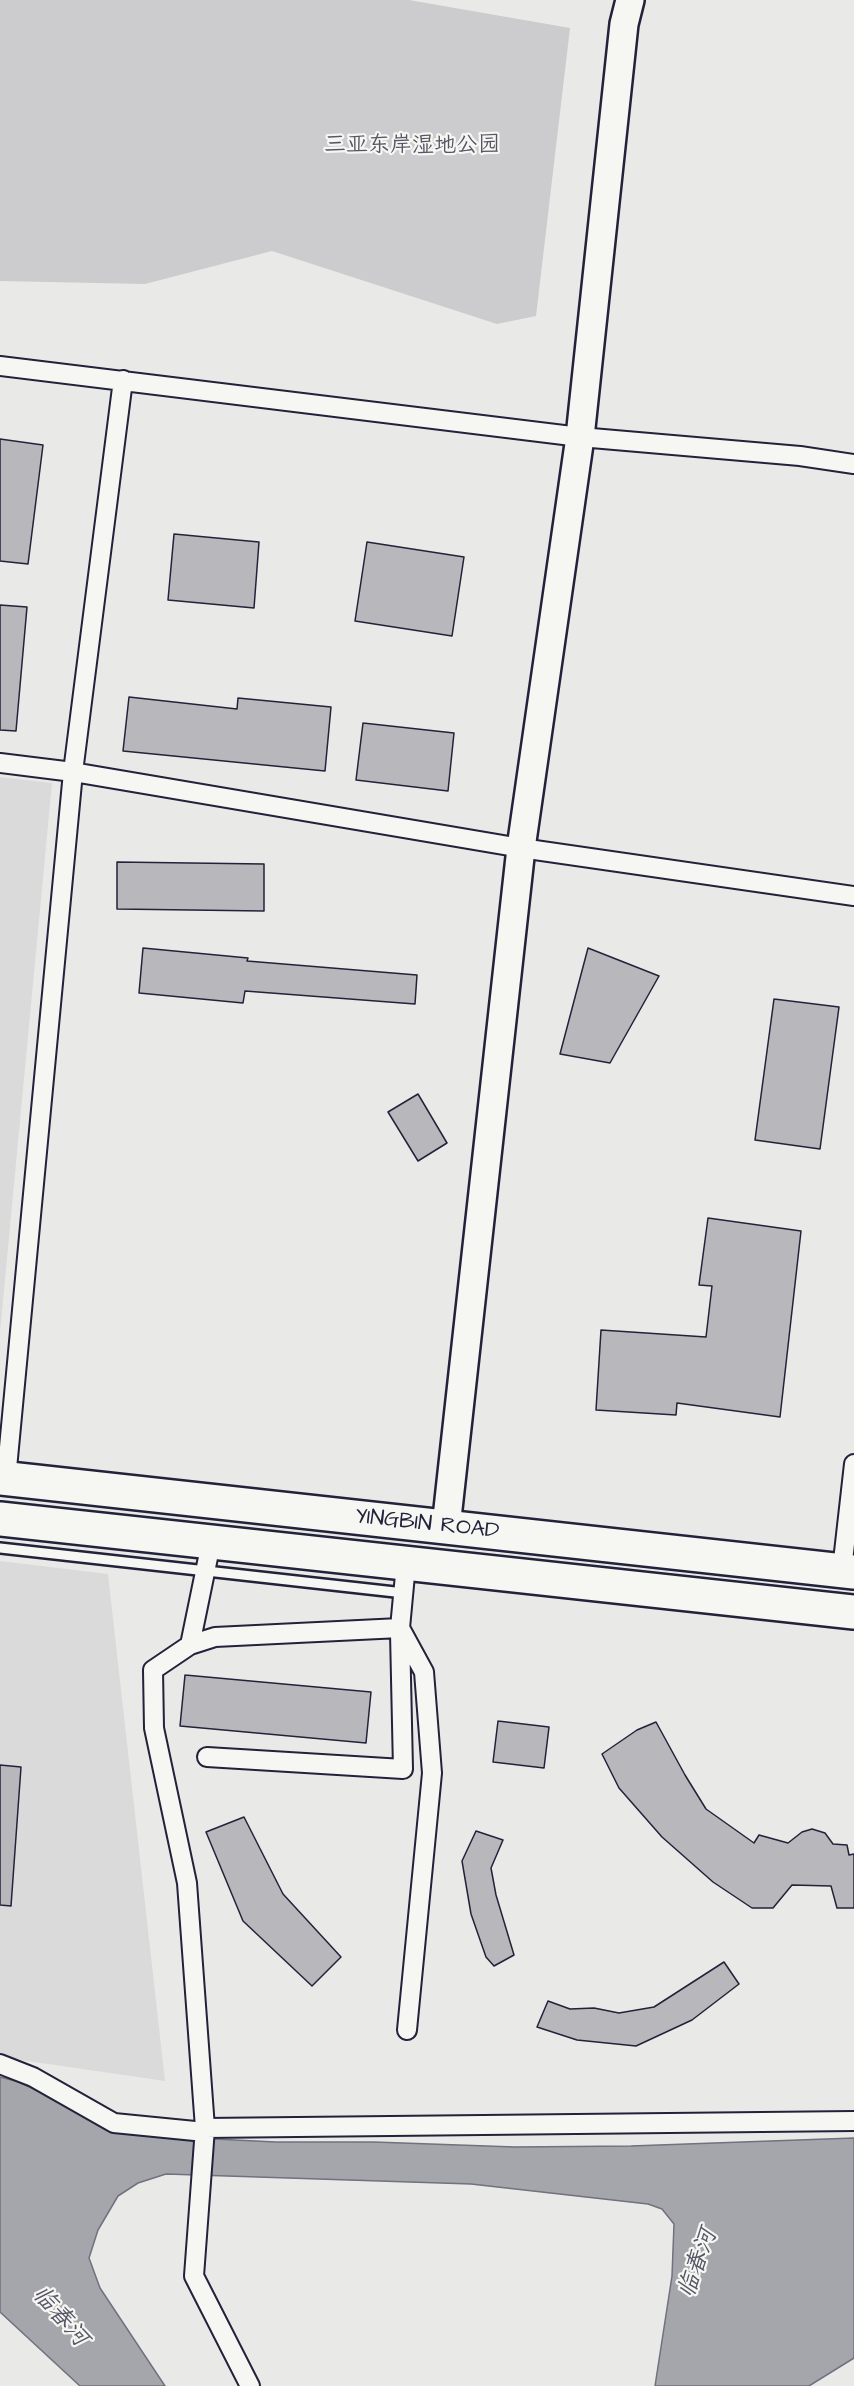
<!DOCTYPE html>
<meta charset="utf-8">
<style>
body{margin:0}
canvas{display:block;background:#e9e9e7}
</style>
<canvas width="854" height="2386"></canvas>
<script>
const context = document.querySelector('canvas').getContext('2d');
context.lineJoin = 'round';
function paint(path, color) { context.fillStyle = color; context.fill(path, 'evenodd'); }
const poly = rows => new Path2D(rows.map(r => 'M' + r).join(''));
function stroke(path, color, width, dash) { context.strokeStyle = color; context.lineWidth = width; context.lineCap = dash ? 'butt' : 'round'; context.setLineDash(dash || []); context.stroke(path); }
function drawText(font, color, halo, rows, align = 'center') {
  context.font = font + ' "Architects Daughter","LXGW WenKai TC",sans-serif'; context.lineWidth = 4.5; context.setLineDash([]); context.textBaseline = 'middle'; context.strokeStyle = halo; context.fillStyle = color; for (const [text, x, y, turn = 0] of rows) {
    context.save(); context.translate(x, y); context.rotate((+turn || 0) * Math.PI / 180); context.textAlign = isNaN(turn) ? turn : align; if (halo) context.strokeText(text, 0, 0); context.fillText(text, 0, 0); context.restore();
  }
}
paint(poly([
 [0,777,52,783,0,1332],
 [0,1561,108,1574,165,2081,0,2057]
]), '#dadada');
paint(poly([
 [0,0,409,0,570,28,536,316,497,324,272,251,145,284,0,281]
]), '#ccccce');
const water = poly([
 [0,2077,19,2082,133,2135,276,2142,374,2142,515,2147,631,2146,854,2138,854,2358,809,2386,655,2386,672,2276,674,2224,662,2209,648,2204,471,2184,166,2174,138,2183,118,2196,98,2230,89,2258,100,2288,165,2386,80,2386,0,2312,0,2077]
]);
paint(water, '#a5a5ac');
stroke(water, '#71717f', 1.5);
const building = poly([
 [0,439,43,445,28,564,0,561,0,439],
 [174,534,259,542,254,608,168,600,174,534],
 [367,542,464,557,452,636,355,621,367,542],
 [0,605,27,607,16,731,0,730,0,605],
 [129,697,237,709,238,698,331,707,325,771,123,751,129,697],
 [363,723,454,733,448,791,356,780,363,723],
 [117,862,264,864,264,911,117,909,117,862],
 [143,948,248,958,247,961,417,975,415,1004,245,991,243,1003,139,993,143,948],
 [588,948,659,976,610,1063,560,1054,588,948],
 [774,999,839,1007,820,1149,755,1140,774,999],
 [418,1094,447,1143,418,1161,388,1112,418,1094],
 [708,1218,801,1231,780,1417,677,1403,676,1415,596,1410,601,1330,706,1337,712,1286,699,1285,708,1218],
 [185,1675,371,1692,366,1743,180,1726,185,1675],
 [498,1721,549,1727,544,1768,493,1762,498,1721],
 [656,1722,685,1775,706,1809,754,1843,759,1835,788,1843,802,1832,812,1829,825,1833,833,1844,847,1845,849,1855,854,1854,854,1908,837,1908,831,1886,792,1885,773,1908,752,1908,713,1882,662,1837,619,1788,602,1754,637,1730,656,1722],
 [0,1765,21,1767,11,1906,0,1905,0,1765],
 [244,1817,283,1894,341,1957,312,1986,243,1921,206,1832,244,1817],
 [476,1831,503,1840,491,1868,496,1895,514,1955,494,1966,486,1957,471,1914,462,1861,476,1831],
 [724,1962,739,1984,692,2020,636,2046,577,2040,537,2027,548,2001,570,2009,594,2008,619,2013,654,2007,724,1962]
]);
paint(building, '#b8b8bc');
stroke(building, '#22223b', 1.5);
const lane = poly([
 [0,1548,404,1593]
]);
const street = poly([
 [0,366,580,437,800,456,854,464],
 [0,763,73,772,521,848,854,896],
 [6,1479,73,772,123,380],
 [842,1570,854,1464],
 [400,1628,424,1672,432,1773,407,2030],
 [190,1645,211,1543],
 [207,1757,403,1769,400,1633],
 [0,2064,33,2077,114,2123,205,2132],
 [205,2128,187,1883,154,1728,153,1670,190,1645,215,1637,400,1628,406,1564],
 [250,2386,194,2276,205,2128,854,2121]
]);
const secondary = poly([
 [446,1527,521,848,580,437,624,24,630,0]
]);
const highway = poly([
 [0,1478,854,1572],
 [0,1519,854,1612]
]);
stroke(lane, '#22223b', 14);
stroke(street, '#22223b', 22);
stroke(secondary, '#22223b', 32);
stroke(highway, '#22223b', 38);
stroke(lane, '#f6f6f2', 9);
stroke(street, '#f6f6f2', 18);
stroke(secondary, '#f6f6f2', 27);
stroke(highway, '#f6f6f2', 33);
drawText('22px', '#555567', '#f6f6f2', [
 ["三亚东岸湿地公园",412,146]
]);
drawText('22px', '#22223b', '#f6f6f2', [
 ["YINGBIN ROAD",427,1525,6]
]);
drawText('italic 24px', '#565668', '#f6f6f2', [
 ["临春河",699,2264,-70],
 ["临春河",59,2317,49]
]);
</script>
